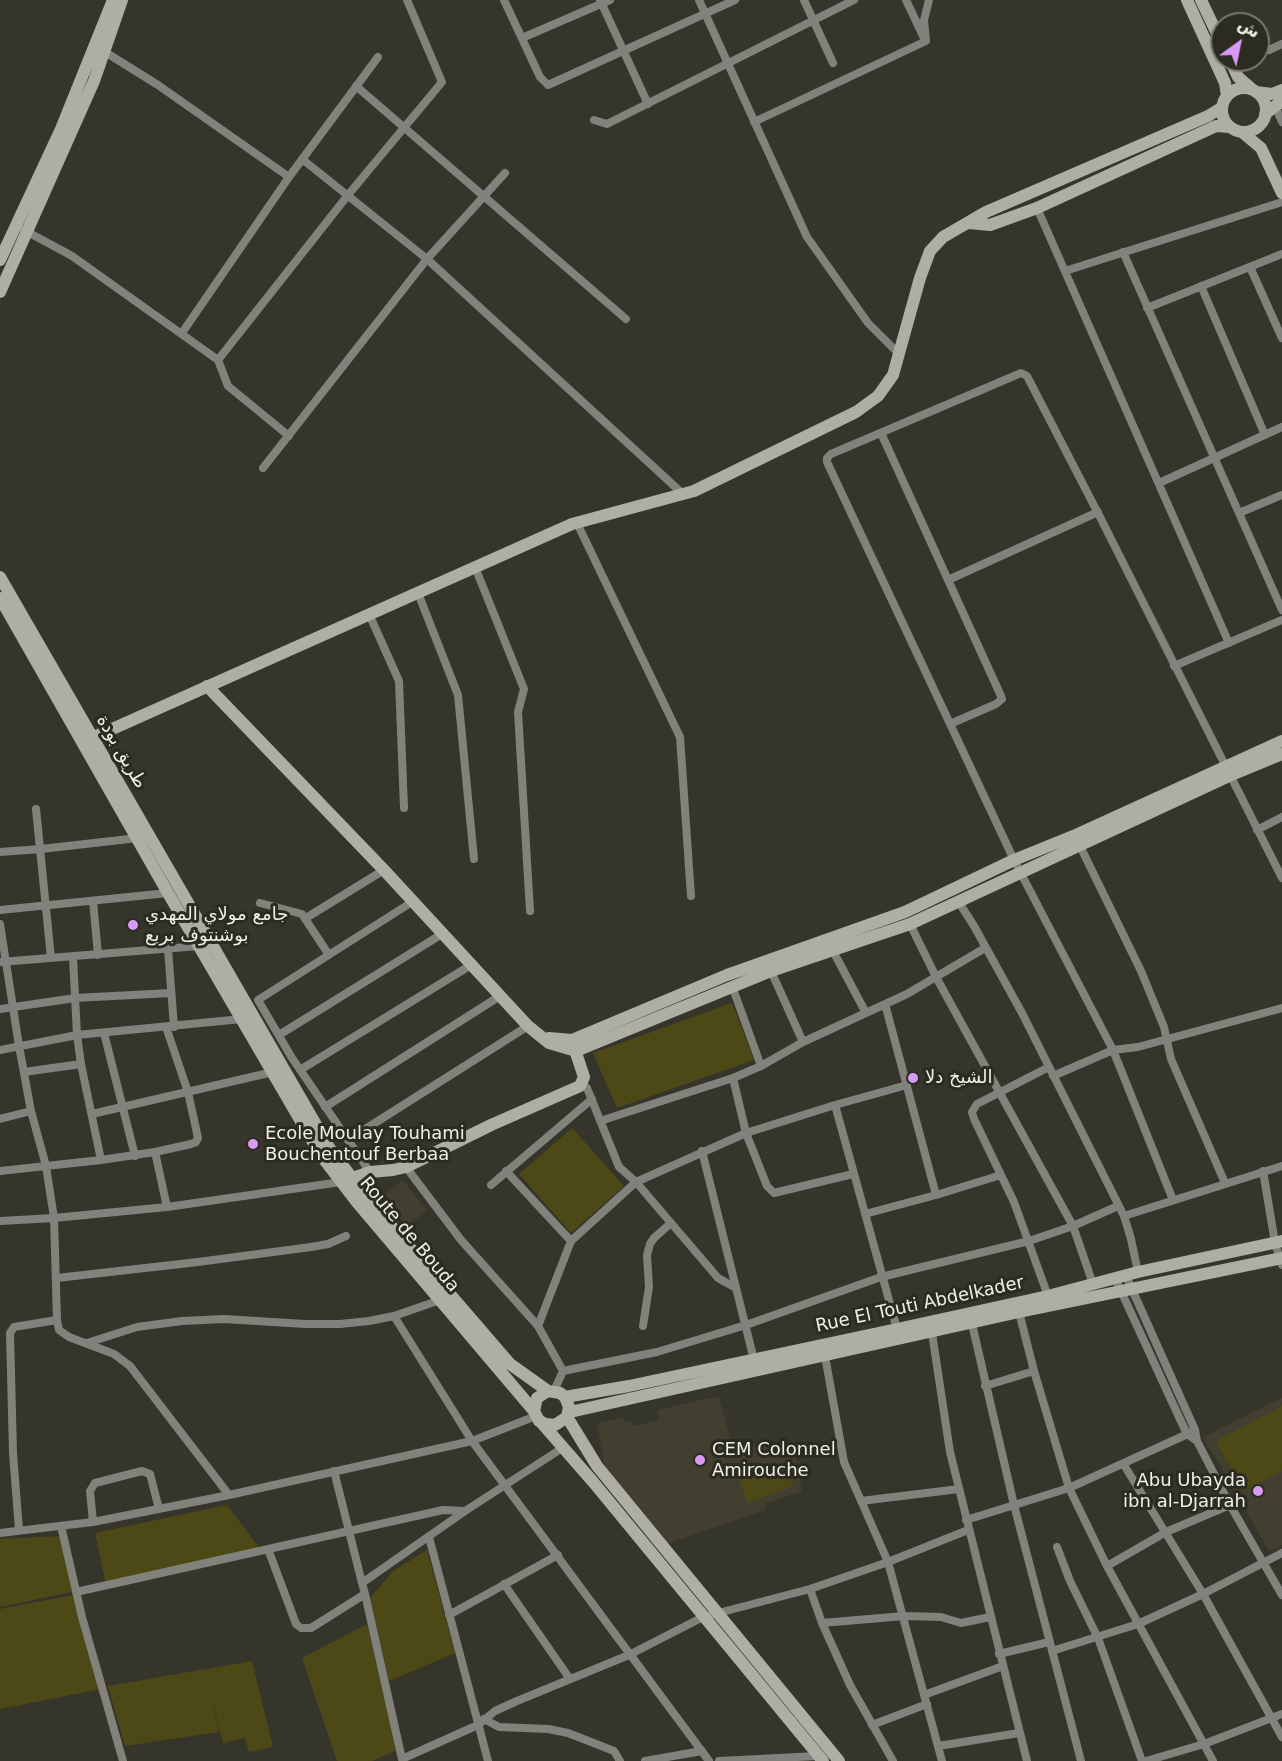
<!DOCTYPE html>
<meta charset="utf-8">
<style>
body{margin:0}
#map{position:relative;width:1282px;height:1761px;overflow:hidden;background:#36352b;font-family:"DejaVu Sans",Cairo,sans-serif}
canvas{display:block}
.north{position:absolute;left:1210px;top:12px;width:60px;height:60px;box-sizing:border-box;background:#2c2b21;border:2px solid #7a7971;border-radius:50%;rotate:33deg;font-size:16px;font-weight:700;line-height:24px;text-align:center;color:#efefe8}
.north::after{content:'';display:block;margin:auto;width:21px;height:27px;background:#d99af7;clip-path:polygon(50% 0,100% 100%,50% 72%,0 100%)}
</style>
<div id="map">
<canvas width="1282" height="1761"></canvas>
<div class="north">ش</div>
</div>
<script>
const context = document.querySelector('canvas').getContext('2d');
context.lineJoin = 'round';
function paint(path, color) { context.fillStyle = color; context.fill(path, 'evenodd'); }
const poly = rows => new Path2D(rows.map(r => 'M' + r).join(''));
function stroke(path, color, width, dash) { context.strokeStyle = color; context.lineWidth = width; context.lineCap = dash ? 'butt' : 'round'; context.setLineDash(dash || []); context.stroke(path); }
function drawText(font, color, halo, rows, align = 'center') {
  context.font = font + ' "DejaVu Sans",Cairo,sans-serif'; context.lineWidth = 6; context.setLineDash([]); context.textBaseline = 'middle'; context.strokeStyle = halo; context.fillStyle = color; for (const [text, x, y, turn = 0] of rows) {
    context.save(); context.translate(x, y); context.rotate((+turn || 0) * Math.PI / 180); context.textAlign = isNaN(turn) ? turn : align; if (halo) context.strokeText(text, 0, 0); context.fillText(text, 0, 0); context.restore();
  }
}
paint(poly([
 [403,1180,427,1210,406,1227,382,1196],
 [719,1396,732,1447,794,1445,802,1491,767,1503,765,1510,667,1544,606,1473,597,1423,623,1418,626,1422,631,1421,634,1426,659,1420,657,1410],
 [1282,1398,1282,1545,1269,1551,1203,1437]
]), '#413f2f');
paint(poly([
 [732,1003,754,1060,617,1108,593,1053],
 [572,1128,624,1186,571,1233,519,1174],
 [1282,1406,1282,1471,1243,1491,1216,1441],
 [784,1464,793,1486,748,1503,739,1481],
 [227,1505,261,1550,106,1584,95,1533],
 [61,1536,72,1592,0,1607,0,1539],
 [427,1550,455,1653,389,1681,370,1598,393,1571],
 [73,1595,101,1689,0,1709,0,1609],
 [367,1624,397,1750,372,1761,337,1761,302,1658],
 [252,1661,273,1747,249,1752,245,1738,223,1743,211,1696,219,1732,125,1746,108,1686]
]), '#4d4917');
stroke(poly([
 [504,0,540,77,548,85,735,0],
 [600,0,648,104],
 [699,0,807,237,868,323,899,354],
 [804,0,833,63],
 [906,0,924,38],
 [522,38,610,0],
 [1269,50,1282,44],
 [105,52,158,85,289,177],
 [356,86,626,319],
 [1275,106,1282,122],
 [594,120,607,124,854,0],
 [754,122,926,41,924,20,929,0],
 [302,159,427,259,683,494],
 [1037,208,1229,643],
 [24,230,72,256,218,360,228,386,289,436],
 [1123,252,1282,610],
 [1250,267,1282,338],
 [1065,271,1282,202],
 [1201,286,1265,435],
 [1147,308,1282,254],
 [182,333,289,177,378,57],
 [218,360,348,195,442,82,407,0],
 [881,433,1001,696,1002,699,996,704,950,724],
 [263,468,427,259,505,173],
 [1159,483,1282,427],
 [1239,513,1282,495],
 [577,523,680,737,691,896],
 [475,567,524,689,518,712,530,911],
 [948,580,1098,512],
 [418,593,458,695,474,859],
 [369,614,399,681,404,808],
 [1174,666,1282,620],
 [36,809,51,958],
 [1257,830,1282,817],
 [1080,846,1141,971,1164,1027,1171,1059,1225,1183],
 [0,852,41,849,138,838],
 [93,901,98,955],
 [958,901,974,926,1022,1013,1124,1216],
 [260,903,302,914,329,955],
 [0,910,168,893],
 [306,918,384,870],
 [0,924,19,1046,31,1111,46,1166,54,1218,57,1320,59,1330,69,1337,114,1354,130,1366,229,1495],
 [910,924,936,977,1073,1226,1093,1284],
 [168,949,174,1027],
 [833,951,866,1013],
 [0,962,199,946],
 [771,971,803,1042],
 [732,986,761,1066],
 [885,1004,936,1195,1001,1175],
 [0,1009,75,998,171,993],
 [104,1033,135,1156],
 [279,1035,442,934],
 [0,1050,77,1035,242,1019],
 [300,1070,471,965],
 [24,1072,81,1064],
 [1053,1076,1113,1050,1138,1047,1282,1008],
 [733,1078,746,1133,835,1105,897,1329],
 [582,1083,587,1088,619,1167,636,1182,718,1278,736,1288],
 [835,1105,907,1085],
 [325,1107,500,996],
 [92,1114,273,1072],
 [0,1119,31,1111],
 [600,1121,733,1078,761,1066,803,1042,907,994,985,948],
 [348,1140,528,1026],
 [702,1151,754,1360],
 [155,1152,167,1207],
 [101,1160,155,1152,191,1144,196,1142,198,1138,188,1092,166,1027],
 [406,1167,461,1240,538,1326],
 [0,1171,101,1160,81,1064,77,1035,73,957],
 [506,1171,571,1241,636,1182,746,1133,767,1186,774,1193,853,1174],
 [1263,1171,1275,1243,1282,1265],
 [370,1172,292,1058,258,1000,412,902],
 [491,1185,592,1099],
 [1173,1200,1113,1050,1014,860,827,462,827,458,831,454,1021,373,1027,376,1101,519,1282,878],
 [865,1214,936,1195],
 [0,1221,54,1218,167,1207,341,1182],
 [1138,1272,1131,1239,1124,1216,1282,1166],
 [57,1278,198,1262,311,1247,328,1244,346,1236],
 [1115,1278,1179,1417,1187,1434,1197,1441,1195,1430,1126,1276],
 [1048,1296,1014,1202,974,1119,972,1112,977,1104,1049,1067],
 [1019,1312,1034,1371,1069,1488,1107,1566,1213,1761],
 [394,1316,472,1441,709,1761],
 [972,1324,1014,1505,1081,1761],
 [643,1326,649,1287,647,1255,650,1244,654,1238,671,1223],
 [932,1333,950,1452,1027,1761],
 [87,1343,137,1327,182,1321,224,1319,305,1324,340,1324,369,1321,394,1316,440,1300],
 [825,1356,844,1462,888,1562,942,1761],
 [563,1371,657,1352,746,1325,881,1277,1029,1241,1073,1226,1118,1206],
 [985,1386,1034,1371],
 [554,1391,563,1371,538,1326,571,1241],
 [1197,1441,1230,1505,1282,1595],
 [1124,1465,1203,1594,1282,1737],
 [334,1471,362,1583],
 [861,1501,959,1489],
 [966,1520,1069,1488,1192,1432],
 [93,1522,90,1491,95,1483,142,1471,150,1474,159,1509],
 [61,1526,82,1617,123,1761],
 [19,1530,13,1453,10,1333,14,1327,57,1320],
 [0,1533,93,1522,229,1495,472,1441,536,1416],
 [429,1537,488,1761],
 [1057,1547,1070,1581,1098,1638,1142,1761],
 [268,1549,296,1624,301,1628,311,1628,365,1594,362,1583,465,1511,564,1447],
 [1107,1566,1166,1532,1230,1505],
 [504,1584,570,1679],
 [810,1589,822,1623,850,1685,893,1761],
 [76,1592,443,1510,465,1511],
 [365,1594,402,1759,478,1725,495,1711,517,1701,629,1655,703,1617,810,1589,888,1562,968,1530],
 [449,1615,558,1555],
 [822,1623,904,1616,941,1617,961,1623,990,1617],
 [1052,1651,1138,1624,1203,1594,1282,1553],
 [999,1654,1049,1642],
 [924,1695,1003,1666],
 [484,1719,499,1727,548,1729,568,1733,614,1751,620,1761],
 [872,1725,927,1704],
 [938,1746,1019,1733],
 [645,1761,702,1751],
 [719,1761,818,1756],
 [1146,1761,1204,1744,1282,1714]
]), '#82827d', 8);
stroke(poly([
 [1187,0,1225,83,1227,95],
 [1201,0,1222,44],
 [1230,60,1238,77,1253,90],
 '1222 110a22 22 0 1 1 44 0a22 22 0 1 1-44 0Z',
 [1256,92,1272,94,1282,90],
 [1265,114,1282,101],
 [1242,132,1261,148,1282,193],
 [969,223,990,225,1037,208,1216,126,1229,127],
 [0,260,61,129,113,0],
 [0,292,94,81,122,0],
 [0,577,330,1149,368,1199,510,1364,548,1391],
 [0,598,168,893,320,1154,356,1201,534,1411],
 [207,686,384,870,528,1026,549,1043,576,1051,771,971,910,924,1229,776,1282,754],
 [92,738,572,524,694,491,856,412,878,396,893,375,920,278,930,251,943,237,986,212,1208,116,1221,108],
 [549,1038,572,1040,727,975,905,912,1014,860,1078,834,1282,741],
 [344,1181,370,1172,393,1170,406,1167,491,1125,580,1086,584,1077,573,1044],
 [565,1397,629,1386,897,1329,1048,1296,1138,1272,1282,1241],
 [570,1412,1019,1312,1282,1258],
 [567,1417,555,1425,546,1424,539,1421,534,1411,537,1398,548,1391,560,1393,565,1397,569,1407,567,1417,597,1466,839,1761],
 [540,1421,594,1483,823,1761]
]), '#aeaea5', 12);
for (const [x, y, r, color] of [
 [133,925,6,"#d99af7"],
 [913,1078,6,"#d99af7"],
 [253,1144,6,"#d99af7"],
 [700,1460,6,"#d99af7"],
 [1258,1491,6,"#d99af7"]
]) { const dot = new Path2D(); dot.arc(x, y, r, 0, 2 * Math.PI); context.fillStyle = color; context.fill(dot); stroke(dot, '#2c2b21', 2); }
drawText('18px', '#efefe8', '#2c2b21', [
 ["طريق بودة",121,752,60],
 ["Route de Bouda",409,1235,50],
 ["Rue El Touti Abdelkader",920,1305,-12]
]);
drawText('18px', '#efefe8', '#2c2b21', [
 ["جامع مولاي المهدي",145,915],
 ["بوشنتوف بربع",145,936],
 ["الشيخ دلا",925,1078],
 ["Ecole Moulay Touhami",265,1134],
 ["Bouchentouf Berbaa",265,1155],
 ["CEM Colonnel",712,1450],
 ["Amirouche",712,1471],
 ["Abu Ubayda",1246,1481,"right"],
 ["ibn al-Djarrah",1246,1502,"right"]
], 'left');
</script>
